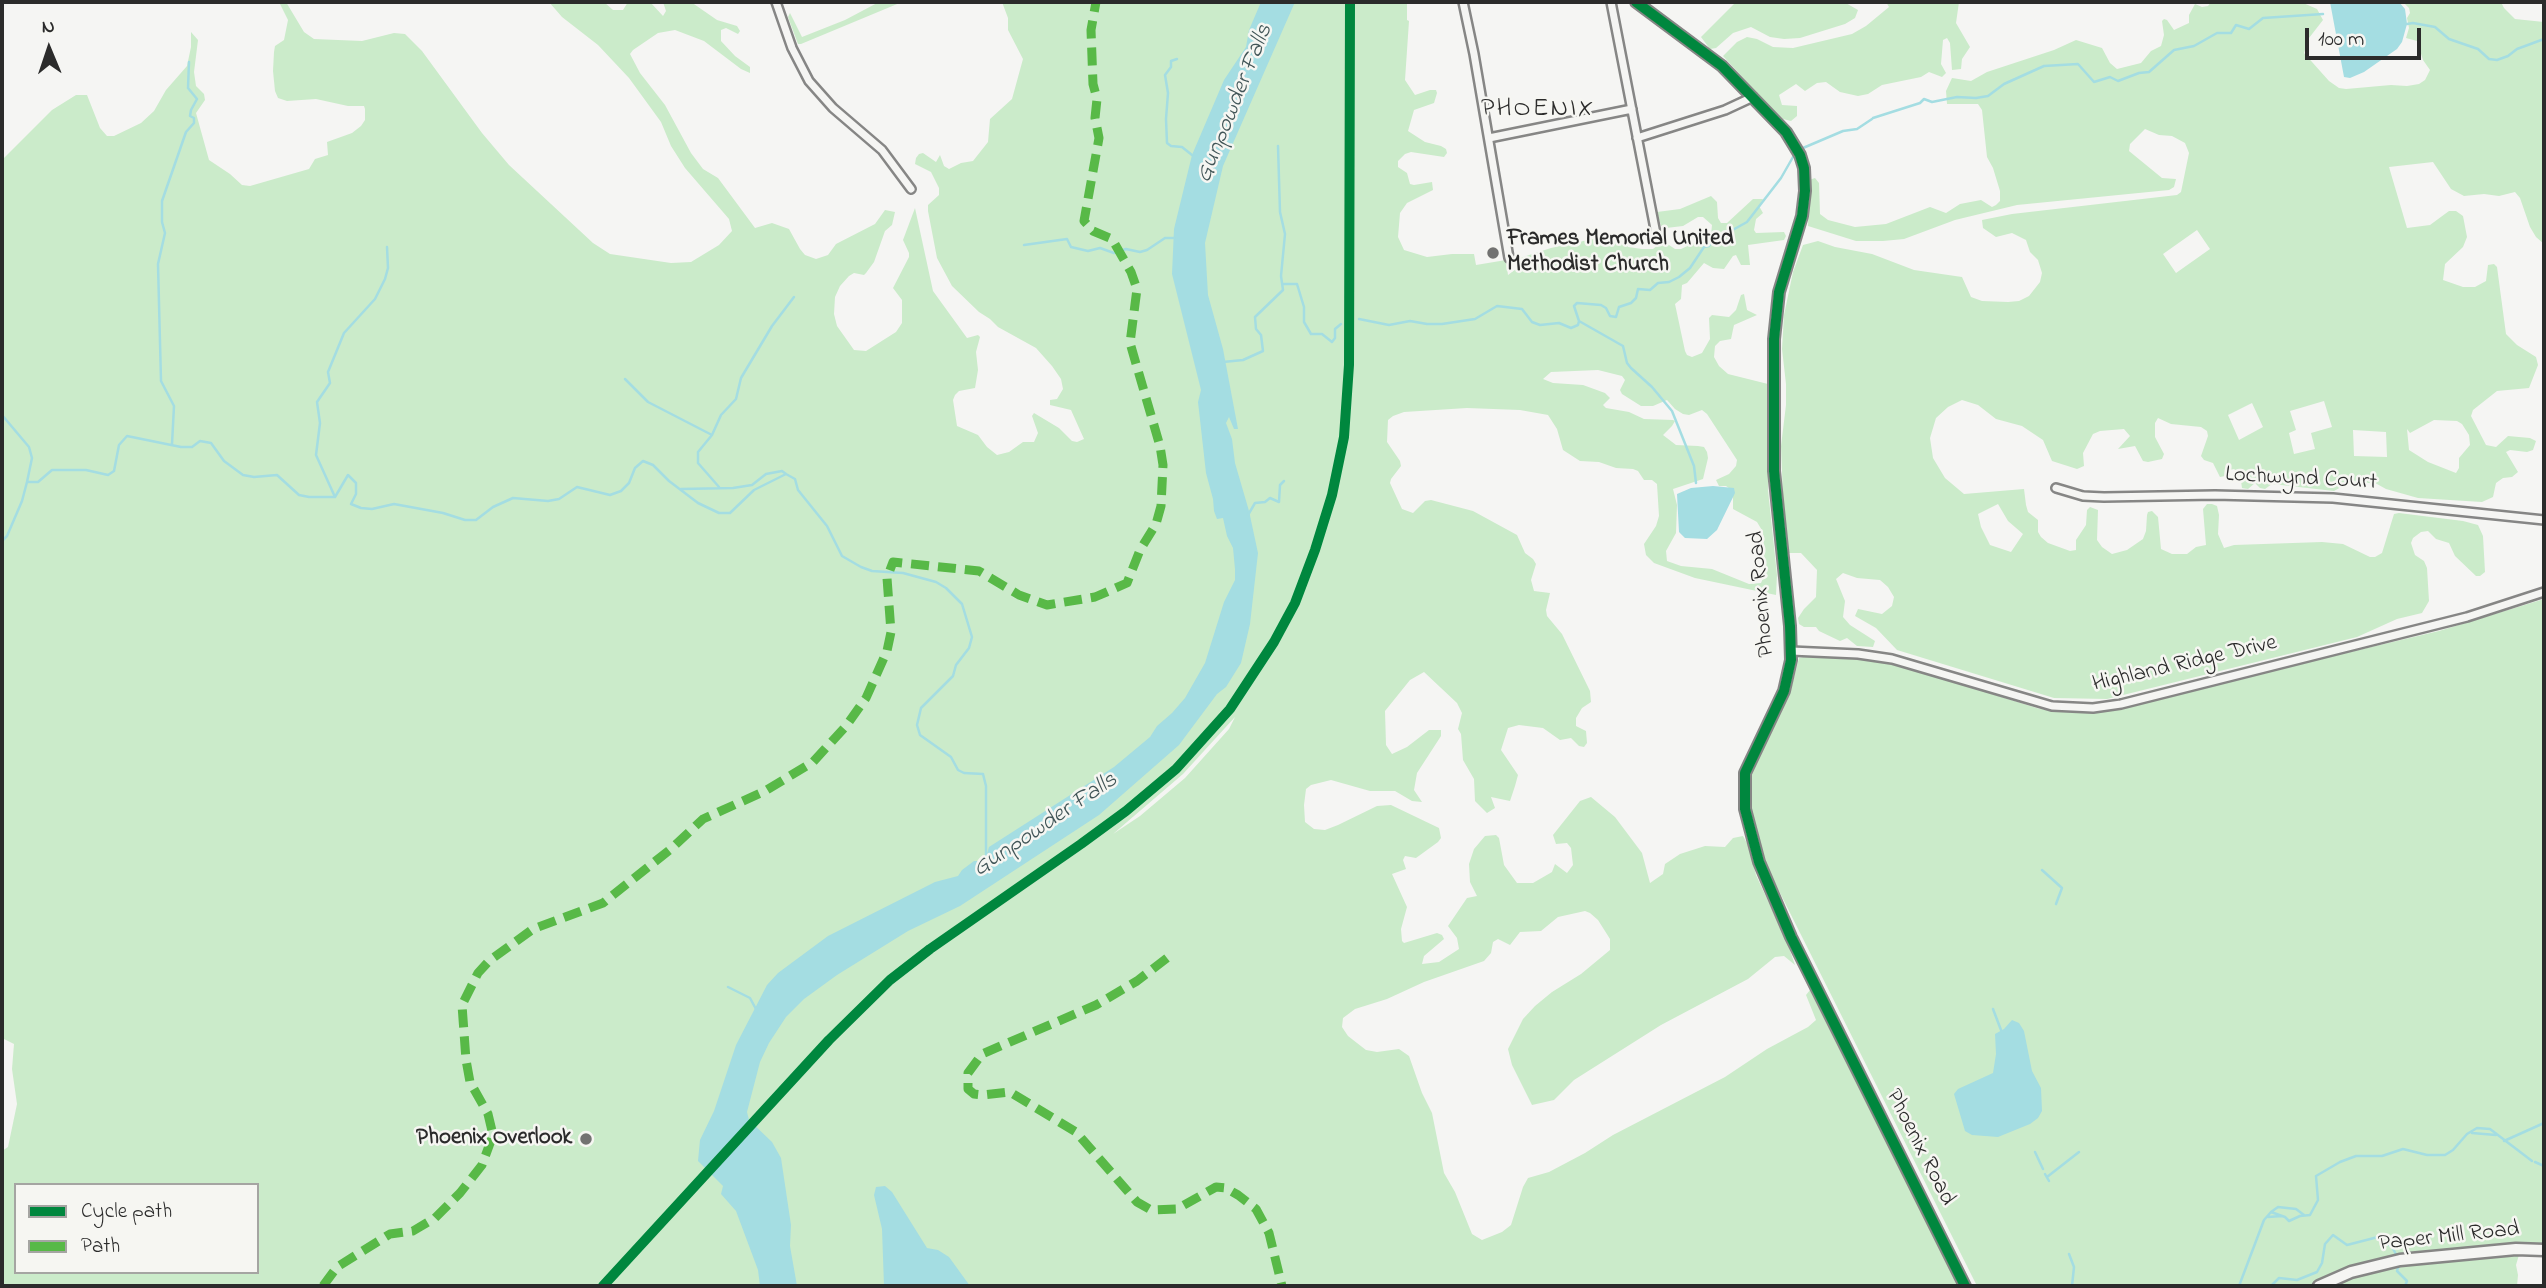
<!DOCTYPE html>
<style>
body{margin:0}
#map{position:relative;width:2546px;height:1288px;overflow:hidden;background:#f5f5f3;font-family:"Indie Flower",sans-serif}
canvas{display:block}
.frame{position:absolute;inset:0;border:4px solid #2b2b2b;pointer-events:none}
.legend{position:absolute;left:14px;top:1183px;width:245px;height:91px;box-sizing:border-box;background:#f6f6f2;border:2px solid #a5a5a2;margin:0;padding:9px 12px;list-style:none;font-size:21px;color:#2b2b2b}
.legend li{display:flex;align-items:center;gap:14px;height:35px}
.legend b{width:35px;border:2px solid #a5a5a2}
.north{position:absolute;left:14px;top:14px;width:70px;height:70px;-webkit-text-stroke:5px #f6f6f2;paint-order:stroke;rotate:358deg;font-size:19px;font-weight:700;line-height:28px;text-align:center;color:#2b2b2b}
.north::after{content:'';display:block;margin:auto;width:24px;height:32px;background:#2b2b2b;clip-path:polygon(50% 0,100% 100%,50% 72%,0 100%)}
.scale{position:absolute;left:2305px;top:28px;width:116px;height:32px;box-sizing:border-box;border:4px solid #2b2b2b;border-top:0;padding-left:9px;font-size:21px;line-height:24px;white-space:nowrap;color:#2b2b2b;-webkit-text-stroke:5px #f6f6f2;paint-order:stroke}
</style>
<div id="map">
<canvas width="2546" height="1288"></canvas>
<div class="frame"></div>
<ul class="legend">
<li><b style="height:9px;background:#00873e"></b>Cycle path</li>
<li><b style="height:9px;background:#58b947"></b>Path</li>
</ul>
<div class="north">N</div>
<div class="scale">100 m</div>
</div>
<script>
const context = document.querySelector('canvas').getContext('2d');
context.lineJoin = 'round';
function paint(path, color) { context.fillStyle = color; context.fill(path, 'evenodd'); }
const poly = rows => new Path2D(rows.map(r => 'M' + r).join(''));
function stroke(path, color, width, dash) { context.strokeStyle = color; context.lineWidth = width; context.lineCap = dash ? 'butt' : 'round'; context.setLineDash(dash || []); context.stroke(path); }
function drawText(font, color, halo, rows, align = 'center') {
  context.font = font + ' "Indie Flower",sans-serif'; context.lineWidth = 5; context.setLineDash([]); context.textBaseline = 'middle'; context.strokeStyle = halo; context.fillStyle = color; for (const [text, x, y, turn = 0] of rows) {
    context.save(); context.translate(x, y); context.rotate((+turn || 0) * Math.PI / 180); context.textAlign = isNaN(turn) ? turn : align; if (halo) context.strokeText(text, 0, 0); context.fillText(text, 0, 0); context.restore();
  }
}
paint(poly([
 [279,2,286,2,304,32,314,39,362,41,394,33,405,34,422,51,482,133,509,165,593,243,610,254,671,263,691,262,719,245,732,231,729,219,685,168,671,146,661,122,629,78,598,45,562,17,549,2,604,2,613,10,623,10,628,2,644,2,651,3,663,16,666,11,663,2,691,2,717,20,737,26,740,31,738,34,726,28,721,30,721,41,735,56,750,67,750,73,741,69,704,41,675,30,658,33,633,50,630,54,640,73,665,105,691,153,703,169,718,178,755,228,772,223,789,229,800,249,805,255,816,259,828,255,836,244,875,224,885,210,895,212,892,225,885,231,874,262,866,273,864,275,854,273,849,276,840,286,835,297,834,314,837,326,854,350,866,351,896,332,902,323,902,300,893,288,909,257,909,253,903,240,915,208,933,291,967,338,978,335,980,337,976,352,978,370,975,388,959,391,955,395,953,400,957,426,978,435,987,447,997,455,1009,452,1023,442,1034,442,1038,433,1032,416,1034,413,1059,428,1072,441,1077,442,1084,439,1071,410,1050,405,1050,400,1057,399,1063,389,1061,379,1052,366,1036,348,998,327,990,319,979,312,952,286,937,258,928,211,928,205,939,195,939,188,931,172,915,164,916,158,919,154,923,153,936,162,940,155,944,166,949,169,961,163,973,161,988,142,990,119,1012,99,1023,59,1008,30,1008,18,1002,2,1407,2,1407,20,1409,21,1405,80,1415,95,1430,90,1436,90,1437,93,1434,103,1414,110,1408,131,1425,142,1441,146,1446,149,1447,153,1444,157,1411,152,1405,154,1398,161,1398,167,1407,173,1410,184,1414,185,1432,182,1433,190,1407,203,1400,213,1398,237,1404,250,1427,257,1452,254,1474,254,1476,265,1506,260,1508,275,1516,269,1517,259,1551,248,1588,240,1594,239,1601,244,1627,240,1628,247,1642,249,1653,249,1663,241,1675,249,1681,249,1711,235,1712,225,1703,217,1698,217,1683,226,1666,228,1661,226,1657,212,1680,209,1711,196,1717,202,1718,218,1721,223,1727,223,1753,199,1763,199,1759,206,1763,213,1756,219,1754,230,1756,233,1784,232,1786,236,1784,240,1748,245,1750,265,1741,265,1736,255,1733,256,1724,269,1713,268,1704,263,1687,283,1682,285,1681,299,1675,304,1685,351,1687,355,1692,357,1702,353,1710,339,1709,318,1712,315,1729,317,1736,310,1741,295,1744,294,1747,310,1757,315,1734,325,1731,339,1720,341,1715,346,1714,357,1719,366,1728,374,1768,384,1768,490,1777,575,1776,595,1695,578,1654,563,1646,555,1644,544,1656,526,1659,516,1657,484,1652,480,1644,480,1638,471,1633,469,1616,468,1599,462,1580,461,1563,450,1557,429,1548,415,1520,410,1467,408,1404,412,1393,416,1388,420,1387,442,1400,461,1401,466,1391,479,1390,483,1402,509,1413,513,1425,501,1431,500,1473,511,1517,535,1525,553,1533,559,1536,564,1531,580,1534,591,1550,593,1546,610,1547,616,1562,634,1590,691,1591,702,1582,708,1576,718,1576,726,1586,731,1587,743,1584,747,1579,746,1571,738,1560,740,1543,728,1519,725,1508,728,1501,750,1518,775,1515,786,1510,801,1491,797,1495,808,1487,813,1475,801,1474,779,1463,760,1461,734,1458,729,1462,713,1457,703,1424,672,1410,680,1385,711,1386,745,1392,754,1407,747,1429,730,1441,730,1441,736,1417,773,1414,790,1422,802,1412,801,1395,791,1370,791,1331,780,1311,785,1306,789,1304,805,1305,822,1314,829,1325,830,1338,825,1377,806,1391,805,1439,828,1441,838,1438,842,1416,858,1405,856,1403,860,1406,869,1392,874,1407,907,1401,929,1402,941,1404,943,1437,933,1442,935,1444,939,1424,956,1422,964,1439,962,1459,949,1457,938,1448,926,1467,898,1477,896,1470,882,1469,864,1474,849,1485,836,1496,835,1499,838,1504,865,1517,883,1533,883,1552,872,1555,864,1567,873,1573,865,1571,848,1567,843,1556,844,1553,835,1580,801,1591,797,1615,817,1642,853,1650,883,1663,874,1665,864,1680,854,1705,846,1725,847,1733,838,1743,836,1749,847,1756,875,1787,942,1795,965,1784,956,1775,957,1748,979,1661,1025,1574,1080,1554,1100,1532,1105,1512,1065,1508,1049,1523,1019,1535,1006,1552,992,1581,974,1610,950,1610,939,1598,920,1590,913,1585,911,1558,917,1541,931,1520,932,1510,945,1498,939,1493,942,1491,953,1484,961,1424,982,1387,999,1355,1009,1343,1018,1342,1027,1348,1036,1366,1050,1377,1052,1399,1049,1409,1056,1422,1093,1432,1113,1444,1173,1455,1192,1472,1234,1482,1240,1502,1232,1511,1225,1523,1187,1528,1178,1549,1172,1585,1153,1613,1135,1725,1077,1767,1049,1808,1027,1816,1020,1806,995,1810,990,1959,1286,2,1286,2,1151,8,1147,17,1104,12,1069,14,1044,2,1038,2,160,52,110,76,95,87,95,100,128,107,136,114,136,141,123,154,111,166,90,187,66,191,47,191,32,198,40,194,72,196,86,204,94,205,100,196,113,209,160,230,174,242,185,250,186,309,169,315,159,328,155,327,142,352,133,361,126,365,120,365,109,364,106,348,106,316,99,287,101,278,98,275,91,273,71,274,52,275,46,284,40,288,20],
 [1598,370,1622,376,1625,380,1620,390,1622,394,1641,406,1653,406,1667,400,1675,409,1683,414,1689,415,1702,410,1707,414,1737,460,1736,466,1729,474,1716,480,1719,486,1726,486,1733,491,1733,509,1757,522,1763,532,1765,574,1761,583,1749,584,1712,569,1681,566,1667,561,1666,551,1676,533,1677,505,1673,489,1703,479,1708,458,1707,452,1704,447,1698,446,1676,445,1663,435,1672,426,1675,421,1673,420,1644,419,1629,412,1606,408,1603,405,1610,398,1605,393,1583,385,1553,383,1543,379,1551,372],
 [1235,717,1229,729,1185,778,1140,816,1113,834,1183,774],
 [16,1185,257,1185,257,1272,16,1272],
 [879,2,902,2,801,44,798,44,788,17,790,13,802,37,845,20],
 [1736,2,1844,2,1858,10,1855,18,1845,24,1800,38,1784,39,1770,37,1751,27,1733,33,1716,48,1710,49,1701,37],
 [1886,2,1959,2,1956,23,1970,47,1962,59,1961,69,1952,70,1950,43,1947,38,1943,40,1941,64,1946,73,1942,77,1929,72,1921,77,1882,85,1868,94,1858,96,1840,92,1826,82,1817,83,1805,91,1796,84,1779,95,1782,105,1797,106,1797,116,1791,121,1783,119,1770,107,1723,56,1737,42,1747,37,1757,39,1773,47,1793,48,1852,34,1866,26,1889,7],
 [2211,2,2301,2,2317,9,2323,20,2309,38,2304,53,2329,81,2339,88,2346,89,2391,85,2407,86,2419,84,2425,80,2430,70,2423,60,2417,41,2406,38,2409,28,2407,18,2410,13,2409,8,2403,2,2501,2,2504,8,2515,19,2544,22,2544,244,2536,237,2530,227,2520,198,2515,192,2499,196,2484,194,2464,196,2451,189,2433,162,2389,167,2407,228,2430,225,2449,211,2456,211,2463,216,2467,237,2463,247,2445,264,2443,280,2463,287,2475,287,2486,281,2488,265,2494,264,2497,267,2506,334,2517,345,2536,357,2538,365,2529,388,2497,391,2473,410,2471,416,2486,445,2496,447,2508,436,2530,438,2536,441,2533,450,2527,452,2510,450,2506,452,2518,472,2512,477,2503,478,2496,483,2493,497,2482,502,2418,498,2386,489,2377,484,2352,481,2334,491,2272,484,2265,489,2260,488,2255,483,2248,489,2242,488,2240,474,2234,469,2229,470,2225,476,2220,477,2213,463,2204,460,2201,456,2208,436,2207,431,2201,427,2171,424,2158,418,2155,423,2155,437,2164,454,2162,459,2148,462,2143,461,2135,446,2118,449,2130,436,2124,429,2100,431,2093,434,2083,453,2084,466,2077,469,2052,461,2043,440,2022,426,1996,419,1978,405,1962,400,1948,407,1936,418,1930,438,1933,458,1945,478,1964,494,2024,489,2026,505,2028,512,2038,520,2038,532,2041,537,2048,543,2070,551,2076,550,2076,540,2086,525,2087,510,2090,507,2098,510,2097,540,2102,547,2112,554,2127,550,2143,539,2146,531,2147,515,2148,512,2152,511,2158,517,2161,549,2172,554,2187,554,2196,547,2206,545,2203,509,2207,504,2212,504,2217,506,2219,515,2218,534,2224,548,2234,545,2322,542,2343,544,2370,557,2375,557,2382,553,2394,514,2399,513,2463,521,2478,525,2483,536,2485,572,2480,576,2476,576,2455,556,2449,543,2436,539,2428,531,2421,532,2413,538,2411,543,2415,555,2424,561,2427,568,2429,601,2422,613,2397,619,2357,637,2107,699,2054,698,1897,650,1876,628,1855,616,1858,609,1882,614,1892,606,1894,597,1888,587,1880,580,1857,578,1843,573,1836,579,1845,601,1843,617,1850,625,1875,641,1873,647,1857,646,1847,638,1840,641,1819,631,1816,627,1804,627,1799,624,1798,618,1804,609,1816,597,1817,570,1801,553,1789,553,1785,549,1781,446,1786,405,1786,384,1782,349,1784,315,1793,272,1803,245,1818,241,1835,247,1872,254,1914,270,1962,277,1971,297,1982,301,2008,302,2019,301,2029,296,2040,282,2042,273,2038,260,2030,252,2026,240,2012,233,1996,237,1983,228,1982,220,2012,214,2177,195,2181,192,2189,153,2185,143,2172,136,2159,135,2145,129,2130,144,2129,151,2162,178,2176,179,2174,187,2169,190,2017,205,1955,220,1904,239,1883,241,1856,241,1808,226,1809,180,1815,178,1819,183,1820,214,1828,220,1855,227,1886,224,1930,207,1946,213,1960,204,1981,200,1992,207,1996,205,2000,201,2000,191,1993,168,1987,157,1982,110,1978,104,1947,104,1946,91,1952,78,1971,81,1987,72,2054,50,2076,40,2102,48,2110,63,2117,69,2141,63,2151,51,2161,46,2164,35,2162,21,2164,19,2167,20,2174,30,2189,23,2189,15,2195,4,2202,7,2208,6],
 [2197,230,2210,249,2176,273,2163,254],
 [2324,401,2332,427,2311,433,2315,449,2294,454,2289,433,2296,430,2290,411],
 [2252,403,2263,427,2239,440,2228,415],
 [2434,420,2457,421,2462,424,2469,435,2470,445,2459,458,2459,468,2456,473,2428,462,2409,450,2407,429,2410,433],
 [2353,430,2386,432,2387,457,2354,456],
 [1998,504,2008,521,2023,534,2011,552,1990,545,1981,527,1978,514],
 [2544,599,2544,1243,2508,1244,2507,1248,2521,1248,2516,1265,2518,1275,2517,1286,1977,1286,1764,861,1749,809,1747,783,1753,763,1790,693,1799,658,1812,655,1856,658,1903,666,2040,709,2092,713,2439,631]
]), '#cbebca');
paint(poly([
 [1261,2,1295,2,1223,166,1205,243,1208,295,1223,349,1238,429,1234,429,1229,417,1226,423,1232,439,1235,463,1249,511,1258,553,1250,624,1241,663,1226,687,1217,694,1179,745,1099,815,960,906,908,931,837,975,804,999,786,1017,769,1043,760,1062,747,1112,749,1120,772,1142,781,1158,791,1225,790,1246,797,1286,760,1286,758,1270,736,1211,721,1194,723,1186,698,1161,700,1140,714,1111,736,1045,767,985,778,973,828,936,935,882,958,876,962,870,974,861,985,861,989,847,1114,767,1150,737,1157,726,1172,713,1185,698,1205,663,1224,602,1235,580,1235,569,1233,548,1227,536,1223,518,1217,519,1214,511,1213,499,1206,473,1198,402,1201,390,1172,274,1174,229,1192,155,1224,80,1246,47,1249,30],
 [2330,2,2399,2,2405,9,2407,24,2402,42,2397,49,2364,72,2350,78,2344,77],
 [1713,486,1734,488,1735,493,1717,530,1707,539,1685,538,1679,532,1677,494,1691,488],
 [2012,1020,2019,1023,2024,1031,2032,1071,2041,1088,2042,1111,2038,1118,2030,1124,1998,1137,1972,1135,1965,1131,1954,1094,1958,1089,1993,1073,1996,1054,1995,1034,2004,1029],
 [885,1186,892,1192,927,1248,938,1250,949,1257,970,1286,884,1286,882,1229,874,1195,876,1187]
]), '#a4dde2');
stroke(poly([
 [2407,24,2413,23,2435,27,2449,39,2478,49,2489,59,2497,60,2508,56,2517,49,2544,39],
 [1177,59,1171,61,1171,67,1165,75,1168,93,1166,119,1167,143,1171,146,1182,147,1192,155],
 [1873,118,1920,103,1924,99,1932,102,1957,97,1976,98,1988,96,2004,84,2044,66,2078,64,2094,82,2110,77,2118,81,2139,73,2149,72,2174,50,2194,46,2217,33,2231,33,2236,25,2249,29,2263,18,2323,14],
 [1803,148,1843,131,1857,129,1872,119],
 [1024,245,1067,239,1071,247,1088,251,1100,248,1114,253,1126,249,1140,252,1147,250,1165,238,1174,238],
 [1283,284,1297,284,1304,307,1304,322,1311,334,1322,334,1332,342,1335,338,1335,329,1341,324],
 [1359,319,1389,325,1410,321,1427,324,1442,324,1475,319,1497,306,1522,309,1532,322,1540,325,1559,323,1571,328,1578,325,1579,321],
 [1223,362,1243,360,1263,351,1261,335,1256,329,1255,317,1283,290,1281,276,1285,234,1280,212,1278,146],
 [625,379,648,402,712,435],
 [2,404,2,415,29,447,32,458,27,482,38,482,52,470,86,470,108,475,114,471,119,445,127,436,181,447,192,447,200,441,211,443,224,461,243,475,254,477,277,475,299,495,309,497,335,497,348,475,356,483,356,494,351,504,361,508,372,509,394,504,443,513,465,520,476,520,493,507,513,498,548,501,559,499,577,487,610,495,621,491,629,483,635,468,643,461,653,465,669,481,698,503,719,513,730,513,754,490,786,474,795,479,798,490,827,526,842,556,861,567,872,571,903,573,936,582,946,588,962,604,972,637,969,648,956,665,953,676,921,708,917,725,920,735,951,757,958,770,964,773,983,774,986,786,986,856],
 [172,444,174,406,161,381,158,264,165,233,162,222,162,201,186,132,194,123,194,118,190,116,191,110,197,99,188,88,189,62],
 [1696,483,1694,466,1672,411,1652,387,1631,368,1627,363,1623,346,1579,321,1574,306,1577,303,1601,305,1606,308,1610,316,1616,317,1619,307,1631,303,1636,298,1638,289,1650,290,1658,283,1669,282,1679,277,1690,268,1704,247,1709,246,1711,242,1747,222,1781,178,1793,157],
 [719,487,698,463,698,452,712,435,721,415,736,399,741,378,772,326,794,297],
 [681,489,733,488,752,485,766,474,782,471,786,474],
 [335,497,316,455,320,423,317,402,330,383,328,372,344,333,375,299,385,279,388,268,387,247],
 [1248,515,1255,503,1265,502,1270,498,1279,502,1280,485,1284,481],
 [2,541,7,536,22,501,27,482],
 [2042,870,2062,888,2056,904],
 [728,987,750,998,757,1011],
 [1993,1009,2001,1030],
 [2472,1133,2496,1135],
 [2504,1141,2544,1123],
 [2035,1152,2043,1169],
 [2535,1162,2544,1166],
 [2045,1174,2049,1181],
 [2047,1177,2079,1152],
 [2271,1212,2285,1217,2289,1221,2300,1216,2310,1215,2318,1200,2316,1176,2340,1162,2356,1156,2382,1156,2403,1149,2427,1155,2445,1155,2453,1150,2467,1134,2477,1128,2490,1129,2532,1161],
 [2268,1217,2282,1216],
 [2069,1254,2074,1267,2072,1286],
 [2399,1264,2397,1271,2407,1281,2405,1286],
 [2172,1286,2191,1286],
 [2239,1286,2264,1220,2271,1212,2278,1207,2296,1209,2304,1215],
 [2271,1286,2279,1278,2297,1280,2317,1272,2322,1263,2325,1244,2333,1235,2347,1245,2378,1237,2392,1247,2397,1256],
 [2397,1286,2399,1286]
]), '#a4dde2', 2.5);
const minor = poly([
 [776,2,792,48,809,81,833,108,882,150,911,189],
 [1463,2,1474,54,1509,258],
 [1611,2,1656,234],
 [1489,138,1632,109],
 [1637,138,1725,110,1753,97],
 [2056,488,2083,496,2104,497,2215,495,2333,498,2544,520],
 [1791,651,1858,654,1892,659,2052,706,2093,708,2121,704,2467,617,2544,592]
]);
const tertiary = poly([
 [1636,2,1722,66,1786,132,1800,155,1804,168,1805,191,1802,216,1779,292,1774,339,1774,471,1790,626,1791,660,1784,691,1745,773,1745,809,1759,862,1791,937,1965,1286]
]);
const secondary = poly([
 [2319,1286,2351,1272,2400,1260,2516,1249,2544,1250]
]);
stroke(minor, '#868685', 12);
stroke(tertiary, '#868685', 14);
stroke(secondary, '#868685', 15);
stroke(minor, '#f5f5f3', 7);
stroke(tertiary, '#f5f5f3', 9);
stroke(secondary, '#f5f5f3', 10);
stroke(poly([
 [1167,958,1137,981,1096,1005,982,1054,968,1073,968,1089,974,1094,983,1095,1010,1092,1076,1132,1137,1202,1151,1210,1177,1209,1216,1187,1226,1188,1238,1195,1256,1209,1269,1233,1282,1286],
 [323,1286,337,1267,390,1234,413,1231,435,1218,460,1193,482,1165,493,1135,488,1114,470,1082,466,1060,462,1005,478,973,489,961,533,929,603,903,672,848,703,819,765,791,813,762,846,726,866,698,887,651,891,632,887,578,893,562,979,571,1019,595,1047,605,1095,597,1127,583,1140,550,1156,524,1161,506,1163,465,1160,446,1130,343,1137,289,1131,272,1112,239,1093,231,1084,221,1099,138,1095,118,1097,99,1093,84,1091,30,1096,2]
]), '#58b947', 9, [18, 9]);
stroke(poly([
 [1636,2,1722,66,1786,132,1800,155,1804,168,1805,191,1802,216,1779,292,1774,339,1774,471,1790,626,1791,660,1784,691,1745,773,1745,809,1759,862,1791,937,1965,1286],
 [603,1286,829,1040,890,980,930,949,1081,844,1126,811,1176,769,1230,709,1274,642,1295,603,1315,550,1332,495,1344,437,1349,365,1350,2]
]), '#00873e', 10);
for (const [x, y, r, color] of [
 [1493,253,7,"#727271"],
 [586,1139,7,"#727271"]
]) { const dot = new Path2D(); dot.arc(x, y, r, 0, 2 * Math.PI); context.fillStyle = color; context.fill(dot); stroke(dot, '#f6f6f2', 2.5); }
drawText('bold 23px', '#2b2b2b', '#f6f6f2', [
 ["Frames Memorial United",1507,240],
 ["Methodist Church",1507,266],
 ["Phoenix Overlook",572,1139,"right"]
], 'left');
drawText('23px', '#2b2b2b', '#f6f6f2', [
 ["Lochwynd Court",2301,480,3],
 ["Phoenix Road",1763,594,-95],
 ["Highland Ridge Drive",2185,665,-13],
 ["Phoenix Road",1919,1148,63],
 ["Paper Mill Road",2449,1238,-6]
]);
drawText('italic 24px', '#415557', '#f6f6f2', [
 ["Gunpowder Falls",1236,104,-68],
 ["Gunpowder Falls",1046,826,-34]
]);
context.letterSpacing = '2px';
drawText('26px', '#2b2b2b', '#f6f6f2', [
 ["PHOENIX",1538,111]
]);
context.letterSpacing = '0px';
</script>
